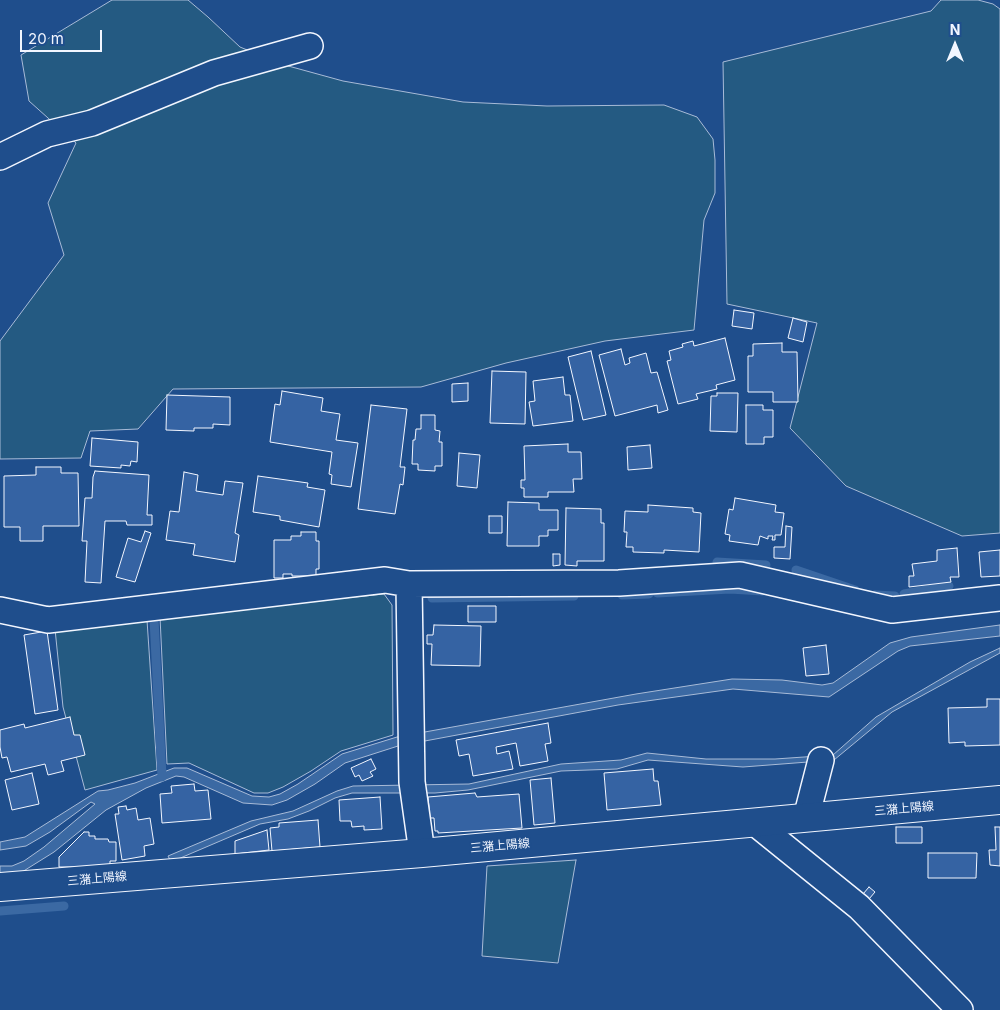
<!DOCTYPE html>
<meta charset="utf-8">
<style>
body{margin:0}
#map{position:relative;width:1000px;height:1010px;overflow:hidden;background:#1f4e8c;font-family:Inter,sans-serif}
canvas{display:block}
.north{position:absolute;left:930px;top:20px;width:50px;height:50px;-webkit-text-stroke:4px #1f4e8c;paint-order:stroke;rotate:0deg;font-size:14px;font-weight:700;line-height:20px;text-align:center;color:#f2f6ff}
.north::after{content:'';display:block;margin:auto;width:18px;height:22px;background:#f2f6ff;clip-path:polygon(50% 0,100% 100%,50% 72%,0 100%)}
.scale{position:absolute;left:20px;top:30px;width:82px;height:22px;box-sizing:border-box;border:2px solid #f2f6ff;border-top:0;padding-left:6px;font-size:15px;line-height:18px;white-space:nowrap;color:#f2f6ff;-webkit-text-stroke:4px #1f4e8c;paint-order:stroke}
</style>
<div id="map">
<canvas width="1000" height="1010"></canvas>
<div class="north">N</div>
<div class="scale">20 m</div>
</div>
<script>
const context = document.querySelector('canvas').getContext('2d');
context.lineJoin = 'round';
function paint(path, color) { context.fillStyle = color; context.fill(path, 'evenodd'); }
const poly = rows => new Path2D(rows.map(r => 'M' + r).join(''));
function stroke(path, color, width, dash) { context.strokeStyle = color; context.lineWidth = width; context.lineCap = dash ? 'butt' : 'round'; context.setLineDash(dash || []); context.stroke(path); }
function drawText(font, color, halo, rows, align = 'center') {
  context.font = font + ' Inter,"Noto Sans JP",sans-serif'; context.lineWidth = 4; context.setLineDash([]); context.textBaseline = 'middle'; context.strokeStyle = halo; context.fillStyle = color; for (const [text, x, y, turn = 0] of rows) {
    context.save(); context.translate(x, y); context.rotate((+turn || 0) * Math.PI / 180); context.textAlign = isNaN(turn) ? turn : align; if (halo) context.strokeText(text, 0, 0); context.fillText(text, 0, 0); context.restore();
  }
}
const green = poly([
 [112,0,188,0,208,17,240,47,281,64,343,81,463,102,547,106,664,105,697,117,713,139,715,160,715,193,704,220,694,330,605,341,506,363,421,387,173,389,138,429,90,431,81,458,0,459,0,341,64,255,48,203,76,143,29,101,21,55,112,0],
 [941,0,978,0,993,4,1000,9,1000,533,962,536,846,486,790,428,817,323,727,304,723,62,931,11,941,0],
 [384,594,392,605,393,735,341,751,311,771,283,787,268,793,254,793,189,763,167,764,160,617,384,594],
 [147,620,157,770,85,790,63,707,55,629,147,620],
 [576,860,558,963,482,956,487,866,576,860]
]);
paint(green, '#245a82');
stroke(green, '#a8bbd7', 1);
const water = poly([
 [1000,625,1000,636,910,646,898,651,829,697,733,689,618,705,398,746,345,763,315,784,287,800,272,805,243,803,184,777,176,776,146,788,106,810,54,852,22,872,0,874,0,866,12,866,24,861,44,847,95,804,91,802,50,832,26,846,0,850,0,842,25,837,98,791,108,790,135,783,174,768,187,768,252,796,269,797,280,794,298,784,342,754,397,737,636,694,732,679,782,680,822,685,833,683,890,643,911,637,1000,625],
 [1000,648,1000,653,892,712,834,760,743,767,648,760,617,769,561,771,468,790,435,793,352,793,335,798,309,811,288,819,260,824,171,862,168,856,251,821,293,811,337,791,353,786,469,784,561,764,621,760,647,753,706,759,775,759,833,755,876,717,970,662,1000,648]
]);
paint(water, '#3b69a3');
stroke(water, '#a8bbd7', 1);
stroke(poly([
 [717,562,766,565],
 [796,570,855,590],
 [657,593,730,589,763,591],
 [904,594,949,586],
 [622,595,649,594],
 [875,595,895,596],
 [432,598,574,596],
 [154,619,162,777],
 [0,911,64,906]
]), '#3b69a3', 9);
const building = poly([
 [734,310,754,313,752,329,732,326,734,310],
 [793,318,807,322,803,342,788,338,793,318],
 [725,338,735,380,716,385,717,389,696,394,698,399,678,404,667,361,671,360,669,351,683,347,682,344,693,341,694,346,725,338],
 [782,343,782,352,797,352,798,402,773,402,773,392,748,392,748,356,753,356,753,344,782,343],
 [621,349,625,365,630,363,629,358,646,353,651,373,657,372,668,410,658,413,657,405,615,416,599,355,621,349],
 [591,351,606,415,583,420,568,357,591,351],
 [492,371,526,372,525,424,490,423,492,371],
 [563,377,565,395,570,395,573,421,533,426,529,402,535,401,533,381,563,377],
 [468,383,468,401,452,402,452,384,468,383],
 [282,391,323,398,321,411,340,414,336,440,358,443,351,487,331,484,332,475,329,474,332,452,270,442,275,404,280,405,282,391],
 [717,393,738,393,737,432,710,431,711,396,717,396,717,393],
 [167,395,230,397,230,425,213,424,213,428,194,428,194,431,166,430,167,395],
 [371,405,407,409,400,467,405,467,403,485,400,484,395,514,358,509,371,405],
 [746,405,763,405,763,410,773,410,773,437,764,437,764,444,746,444,746,405],
 [421,415,435,415,435,430,440,431,439,442,442,442,442,466,435,466,435,471,418,470,418,464,412,464,413,440,415,440,416,429,421,429,421,415],
 [92,438,138,442,137,462,131,461,130,466,121,465,121,468,90,466,92,438],
 [568,444,568,452,581,452,582,479,573,479,574,492,548,492,548,497,524,497,524,488,521,488,521,480,525,480,524,446,568,444],
 [650,445,652,468,628,470,627,447,650,445],
 [459,453,480,455,477,488,457,486,459,453],
 [36,467,61,467,61,473,78,473,79,526,43,526,43,541,20,541,20,527,4,527,4,476,36,475,36,467],
 [95,471,149,475,147,515,152,515,152,525,127,525,126,521,105,521,101,583,85,582,87,541,82,541,85,498,92,498,93,477,95,471],
 [184,472,198,475,196,491,223,495,225,481,243,483,235,533,239,535,235,562,193,555,195,544,166,540,170,511,179,512,184,472],
 [258,476,308,483,307,487,325,490,319,527,280,520,280,516,253,512,258,476],
 [735,498,776,505,775,512,784,513,781,535,775,535,775,540,772,540,773,536,768,536,768,539,760,536,758,545,729,541,730,535,725,534,729,509,733,510,735,498],
 [508,502,539,503,539,510,558,510,558,530,548,530,548,536,539,536,539,546,507,546,508,502],
 [648,505,693,508,693,512,701,513,699,552,664,550,664,553,633,552,633,547,626,547,627,532,624,532,625,511,648,512,648,505],
 [566,508,601,509,601,523,604,523,604,561,577,561,577,566,565,565,566,508],
 [489,516,502,516,502,533,489,533,489,516],
 [786,526,792,527,790,559,774,558,774,547,785,547,786,526],
 [145,531,151,533,135,582,116,577,128,538,141,542,145,531],
 [301,532,316,532,316,541,319,541,319,569,316,569,316,576,292,576,292,574,283,574,283,578,274,578,274,540,291,540,291,536,301,536,301,532],
 [957,548,959,577,950,577,951,582,909,587,909,576,914,576,912,564,937,561,937,550,957,548],
 [1000,550,1000,576,981,577,979,552,1000,550],
 [553,554,560,554,560,565,553,566,553,554],
 [468,606,496,606,496,622,468,622,468,606],
 [434,625,481,626,480,666,431,665,432,644,427,644,427,635,433,635,434,625],
 [47,631,58,710,35,714,24,635,47,631],
 [826,645,829,674,806,676,803,648,826,645],
 [987,699,1000,699,1000,745,965,746,965,742,949,743,948,708,987,707,987,699],
 [70,717,74,735,80,735,85,755,61,761,64,771,48,775,45,764,11,772,7,757,2,758,0,747,0,730,24,724,25,728,70,717],
 [548,723,551,743,545,744,548,761,520,766,516,743,496,747,497,754,509,751,513,769,473,776,469,754,459,756,456,740,548,723],
 [371,759,376,769,370,772,373,776,362,781,359,775,355,777,351,768,371,759],
 [653,769,654,781,658,781,661,805,607,810,604,773,653,769],
 [32,773,39,804,12,810,5,780,32,773],
 [551,778,555,823,534,825,530,780,551,778],
 [194,784,195,791,208,790,211,819,162,823,160,794,172,793,171,786,194,784],
 [475,793,477,797,519,794,522,828,438,833,438,831,435,831,434,818,430,818,428,797,475,793],
 [380,797,382,829,364,830,364,826,352,827,351,821,340,821,339,800,380,797],
 [126,806,127,810,136,808,138,820,150,818,154,844,144,846,145,856,122,860,115,814,119,814,118,807,126,806],
 [318,820,320,847,272,851,270,828,279,827,279,823,318,820],
 [896,827,922,827,922,843,896,843,896,827],
 [995,827,1000,827,1000,866,990,865,989,850,996,850,995,827],
 [267,830,269,850,235,854,235,841,267,830],
 [84,832,89,832,89,836,95,836,95,839,108,839,109,842,116,842,116,861,110,861,110,867,59,867,59,857,84,832],
 [928,853,977,853,976,878,928,878,928,853],
 [869,887,875,892,869,899,863,894,869,887]
]);
paint(building, '#3563a3');
stroke(building, '#f2f6ff', 1);
const minor = poly([
 [0,157,47,134,92,123,214,73,310,46],
 [409,584,412,782,422,853],
 [0,610,48,620,385,580,409,584,619,583,740,575,892,610,1000,598],
 [806,818,821,760],
 [755,823,859,907,960,1010]
]);
const primary = poly([
 [0,887,422,853,1000,800]
]);
stroke(minor, '#f2f6ff', 28);
stroke(primary, '#f2f6ff', 30);
stroke(minor, '#1f4e8c', 25);
stroke(primary, '#1f4e8c', 28);
drawText('12px', '#f2f6ff', '#1f4e8c', [
 ["三潴上陽線",904,809,-5],
 ["三潴上陽線",500,846,-5],
 ["三潴上陽線",97,879,-5]
]);
</script>
